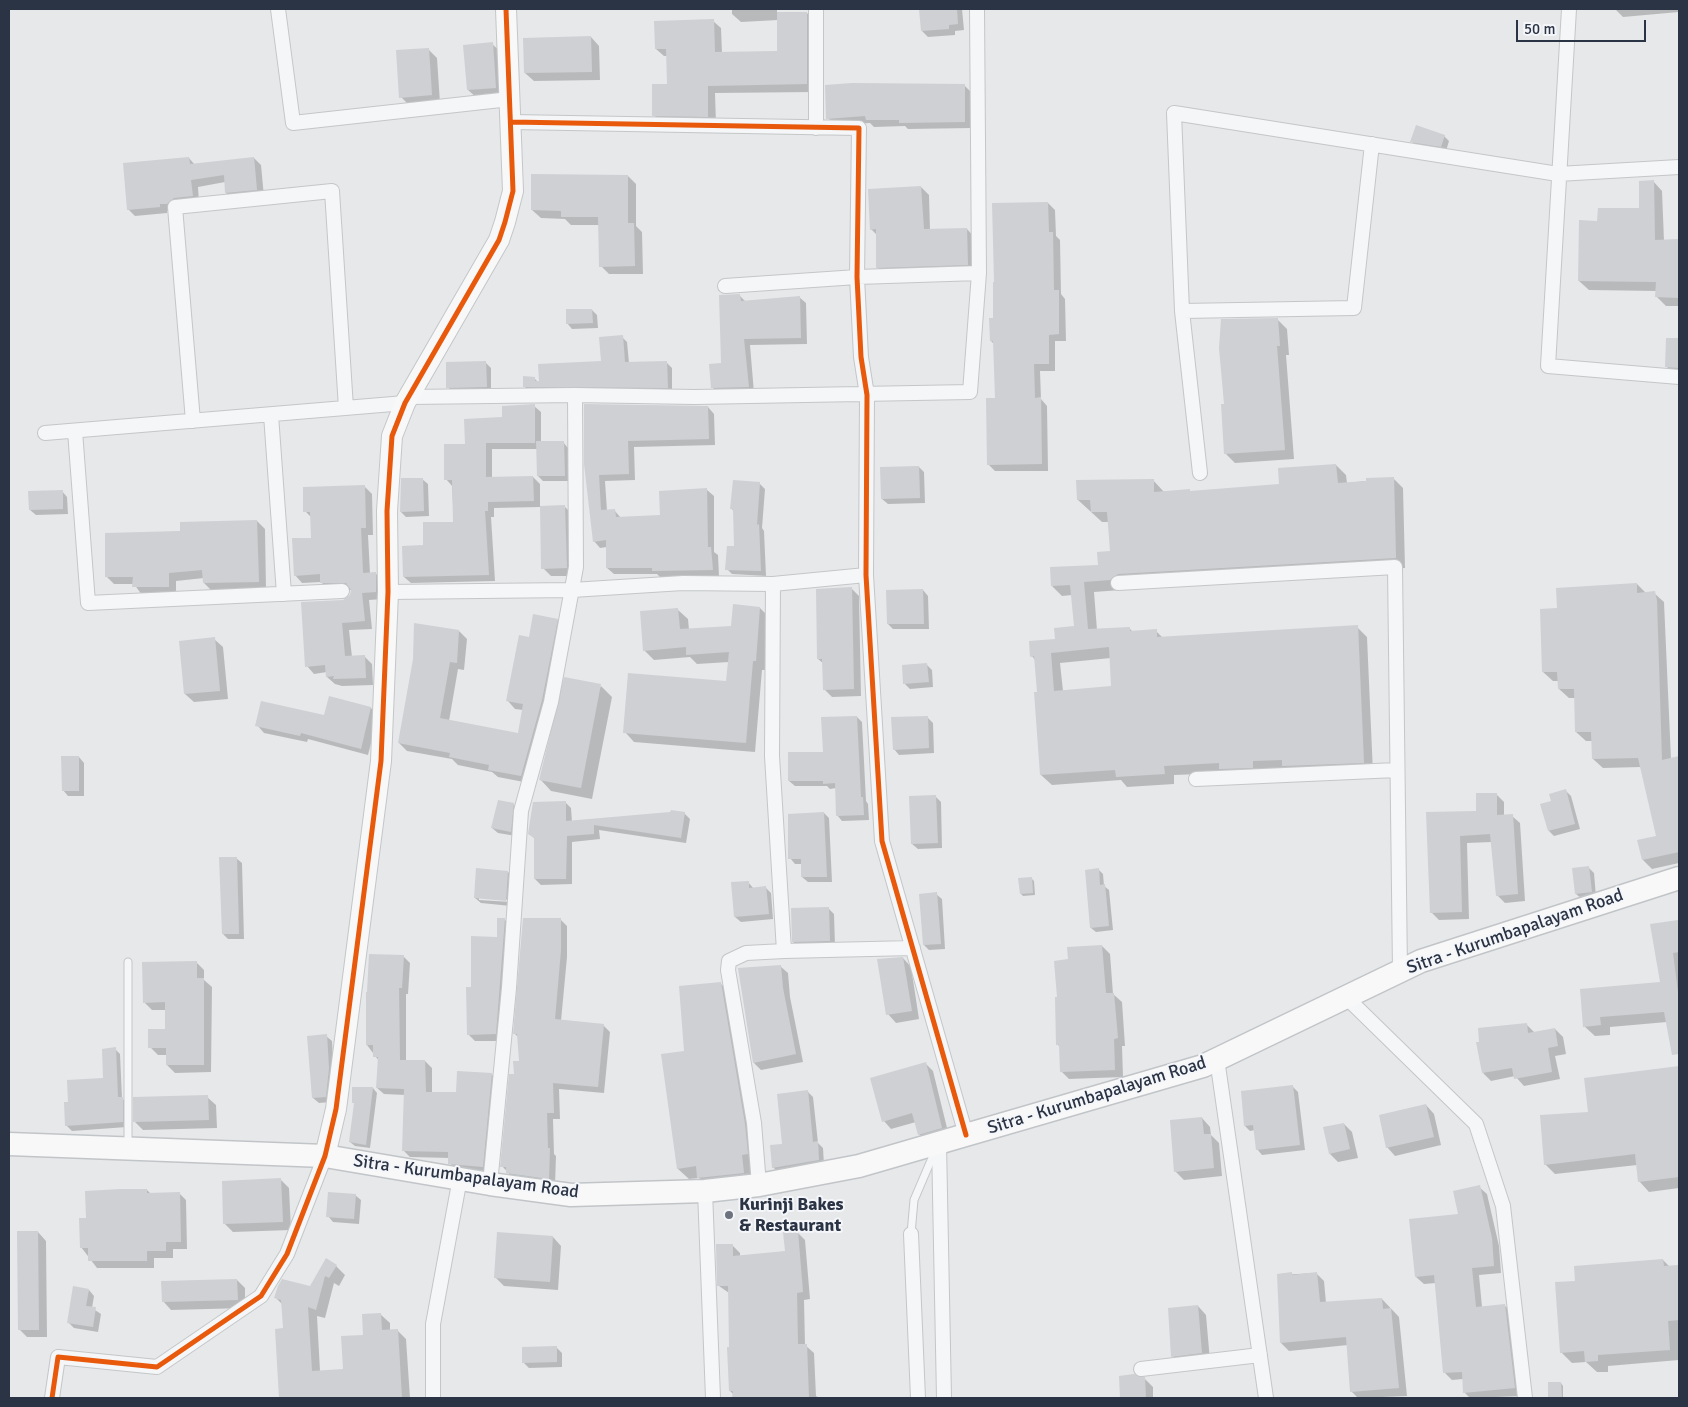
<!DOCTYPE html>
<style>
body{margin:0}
#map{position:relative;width:1688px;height:1407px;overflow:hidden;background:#e6e8ea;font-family:Signika,sans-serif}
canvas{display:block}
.frame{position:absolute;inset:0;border:10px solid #2b3445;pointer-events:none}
.scale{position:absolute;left:1516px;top:20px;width:130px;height:22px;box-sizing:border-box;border:2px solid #2b3445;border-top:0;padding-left:6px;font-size:15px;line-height:18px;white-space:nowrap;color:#2b3445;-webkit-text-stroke:4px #f4f6f9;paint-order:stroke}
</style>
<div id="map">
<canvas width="1688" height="1407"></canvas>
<div class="frame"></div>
<div class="scale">50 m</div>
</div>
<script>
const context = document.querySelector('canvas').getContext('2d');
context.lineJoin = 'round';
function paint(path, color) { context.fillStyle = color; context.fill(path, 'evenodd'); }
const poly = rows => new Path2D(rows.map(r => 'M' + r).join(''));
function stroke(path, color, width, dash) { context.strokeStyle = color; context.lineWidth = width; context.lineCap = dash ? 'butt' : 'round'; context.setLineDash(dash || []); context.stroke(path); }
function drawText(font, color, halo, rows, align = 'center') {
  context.font = font + ' Signika,sans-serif'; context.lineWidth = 4; context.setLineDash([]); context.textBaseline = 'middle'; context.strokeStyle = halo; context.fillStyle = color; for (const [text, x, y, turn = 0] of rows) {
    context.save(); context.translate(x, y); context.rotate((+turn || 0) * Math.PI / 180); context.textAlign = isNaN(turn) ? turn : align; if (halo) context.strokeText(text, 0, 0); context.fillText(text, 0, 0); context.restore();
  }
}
paint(poly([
 [732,9,777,9,777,14,807,13,814,21,814,92,715,93,716,124,661,123,654,115,668,85,667,56,664,56,656,49,713,21,721,28,722,53,779,52,778,20,741,22,732,14],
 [920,9,962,9,964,30,955,31,955,35,928,37,922,31],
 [1615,9,1679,9,1679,12,1623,17],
 [591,37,599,46,600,80,534,81,525,73],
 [492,44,501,52,504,96,477,98,468,90],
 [428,49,437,58,440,103,409,105,401,97],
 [964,85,971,92,972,128,908,129,905,126,874,127,870,123,835,125,828,118],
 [1444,136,1449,141,1446,151,1417,147,1412,141],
 [189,158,195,165,254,158,261,165,264,197,233,200,226,193,225,182,198,187,199,203,167,211,167,213,135,216,128,209],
 [628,176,636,184,636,226,642,232,643,274,609,274,601,266,600,225,571,225,565,219,541,218,532,210],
 [1653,181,1662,191,1664,241,1679,240,1679,306,1666,306,1656,296,1657,291,1589,290,1579,281,1599,222,1640,210],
 [921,187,929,195,930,230,967,229,974,237,975,272,885,275,877,267,877,235,871,229],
 [1048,203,1055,210,1056,236,1060,240,1061,294,1065,299,1066,341,1055,341,1055,371,1040,371,1041,399,1047,406,1048,471,995,471,988,464,996,399,995,345,991,341,995,319],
 [740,296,746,302,799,297,806,303,807,344,750,345,754,393,719,394,712,387,722,364],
 [592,310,597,315,598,328,572,329,567,323],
 [1277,319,1287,329,1289,355,1286,355,1294,459,1235,463,1226,454,1222,405,1225,405],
 [622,337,627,342,629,363,667,363,672,368,672,393,530,392,524,386,534,378,540,384,602,362],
 [1668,339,1679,340,1679,375,1674,374,1667,367],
 [486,363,491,368,491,392,453,393,448,387],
 [585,405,708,407,714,414,715,445,634,447,635,480,605,481,607,511,614,510,621,518,661,516,707,490,714,496,714,552,718,555,719,576,660,577,657,574,614,574,607,568,607,547,600,548,594,541],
 [534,406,541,412,541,443,563,442,568,448,569,481,543,481,538,476,538,449,492,449,492,478,533,477,540,484,540,507,494,508,494,517,491,517,495,581,411,583,404,577,425,546,454,523,452,486,446,479,466,445,503,418],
 [1336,465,1346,475,1347,483,1393,478,1403,488,1405,568,1128,584,1121,590,1094,592,1097,630,1129,628,1133,632,1156,631,1163,638,1357,627,1367,637,1373,773,1225,773,1174,775,1174,784,1127,787,1121,780,1052,785,1041,775,1036,694,1038,693,1035,660,1032,656,1075,627,1072,595,1062,596,1052,586,1099,566,1111,552,1109,522,1102,522,1078,500,1153,480,1164,492,1189,490,1192,493,1280,485],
 [1111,658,1112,688,1063,691,1060,663],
 [919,467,924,472,925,503,888,504,882,499],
 [422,479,428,484,429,516,406,517,401,512],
 [759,483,765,489,762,528,764,531,766,576,732,574,727,569,735,547,734,512,732,509],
 [364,486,372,494,373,535,368,535,370,573,375,573,383,580,383,599,369,600,372,629,349,630,352,657,365,657,372,664,373,685,342,686,335,684,327,677,327,672,314,674,307,666,343,601,351,596,352,590,329,590,321,582,302,583,295,575,312,539,312,518,305,511],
 [62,491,67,497,68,514,36,515,30,510],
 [565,507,573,515,575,576,551,576,543,568],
 [257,521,265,529,266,589,212,591,204,583,204,578,176,581,176,595,142,595,134,584,114,584,106,576,181,532],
 [1637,584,1646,593,1654,593,1664,602,1671,759,1679,758,1679,863,1652,869,1643,860,1639,841,1657,837,1641,767,1603,768,1593,759,1592,741,1586,741,1576,732,1575,698,1569,698,1559,689,1559,681,1553,681,1543,672,1558,609],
 [851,588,859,596,861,696,832,697,824,689,824,664,818,659],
 [923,590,928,596,929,629,893,629,888,624],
 [760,608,770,618,766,670,762,670,755,752,634,742,625,732,727,682,729,662,697,664,690,657,654,660,644,650,678,610,688,619,689,630,732,627],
 [557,620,565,628,529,783,498,777,492,772,458,765,452,759,407,751,399,743,459,631,467,639,464,670,458,669,449,721,519,735,523,710,515,709,508,701,530,639],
 [214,639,223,647,228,699,194,702,185,694],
 [927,665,932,670,933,687,910,689,904,683],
 [601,686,612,697,592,799,551,791,540,779],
 [330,698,371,708,378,716,368,755,308,739,307,742,264,733,257,725,325,716],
 [857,717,862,722,866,801,868,804,869,820,842,821,837,815,836,788,830,789,827,786,795,786,789,781,824,753],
 [927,717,933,723,934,753,899,755,894,749],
 [79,757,84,763,84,796,68,796,63,790],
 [1565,790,1571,796,1580,829,1554,836,1549,831,1552,802],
 [1496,794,1504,802,1504,816,1512,816,1520,823,1525,901,1505,903,1497,895,1492,842,1467,843,1469,919,1439,920,1431,912,1428,813,1477,812],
 [935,796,941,802,942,848,918,849,912,844],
 [565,802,571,808,572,822,684,813,690,819,686,843,599,830,600,839,572,842,572,884,541,885,535,879,536,840,530,834],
 [513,804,519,810,516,836,498,833,492,828],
 [824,813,829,818,832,882,808,882,802,877,802,864,795,864,790,858],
 [236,858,242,863,244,939,228,939,223,934],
 [1588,867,1594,873,1596,897,1582,899,1576,894],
 [1098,869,1103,874,1104,886,1109,890,1113,930,1096,932,1091,928],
 [508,872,513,877,511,900,479,897,479,900,511,902,511,906,481,903,475,898],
 [1031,878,1034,881,1035,895,1023,896,1021,894,1020,879],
 [748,882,754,889,766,888,771,893,773,919,741,922,735,917],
 [936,894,942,899,945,949,929,950,924,945],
 [829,909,834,914,835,946,799,947,793,942],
 [504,919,511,926,502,1041,475,1041,468,1034,472,989,498,938],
 [560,919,567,926,567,957,561,1021,604,1026,610,1032,604,1093,559,1089,560,1119,553,1119,554,1154,556,1156,555,1185,514,1179,502,1166,515,1075,521,1062,519,1038,515,1034],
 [1678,921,1679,1044,1669,1034,1667,1022,1610,1027,1610,1035,1595,1036,1584,1026,1581,990,1661,983],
 [1102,946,1110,954,1113,994,1122,1002,1125,1046,1122,1046,1123,1077,1069,1079,1061,1071,1060,1047,1057,1044,1070,961],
 [403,956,410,963,408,994,406,994,406,1061,425,1061,432,1068,432,1093,457,1094,491,1074,498,1080,489,1173,456,1170,450,1163,450,1158,410,1157,404,1151,405,1095,384,1094,377,1088,379,1061,367,1045],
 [903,958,911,967,919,1019,896,1023,888,1014],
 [196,962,204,970,204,980,212,987,211,1072,175,1073,167,1065,167,1055,158,1055,150,1047,167,1030,166,1010,152,1010,144,1002],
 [780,966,788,973,790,997,803,1062,761,1070,754,1063,739,969],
 [721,984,732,994,756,1136,754,1184,709,1188,699,1178,689,1179,678,1169,686,1052],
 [1527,1025,1535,1033,1555,1029,1563,1037,1566,1054,1555,1056,1560,1079,1524,1086,1515,1076,1491,1081,1483,1073],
 [326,1036,332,1041,334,1074,331,1102,319,1103,313,1098],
 [115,1049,120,1054,122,1098,127,1104,127,1127,72,1131,66,1125,69,1103,105,1080],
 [925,1063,933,1071,949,1136,927,1142,919,1134,916,1122,891,1129,884,1121],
 [1679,1068,1679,1188,1649,1192,1639,1181,1637,1165,1555,1174,1545,1164,1589,1113,1586,1080],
 [1293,1087,1298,1092,1305,1150,1262,1155,1257,1149,1255,1130,1250,1131,1245,1126],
 [373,1088,377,1093,370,1148,355,1146,350,1142,355,1104,353,1102],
 [808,1092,813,1097,818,1143,823,1148,824,1165,779,1173,773,1167],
 [207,1097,216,1105,217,1128,143,1130,135,1122],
 [1426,1105,1434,1114,1441,1145,1395,1156,1387,1147],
 [1202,1118,1210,1127,1211,1135,1219,1143,1222,1176,1184,1180,1175,1171],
 [1344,1124,1352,1132,1358,1158,1338,1162,1330,1154],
 [281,1180,289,1188,291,1230,233,1232,224,1223],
 [1479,1187,1487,1194,1499,1246,1501,1273,1479,1275,1482,1307,1505,1306,1513,1313,1522,1396,1470,1398,1464,1392,1463,1379,1452,1380,1445,1373,1436,1283,1424,1284,1416,1277],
 [147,1190,151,1194,179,1193,186,1200,187,1249,173,1249,173,1258,154,1258,154,1268,97,1268,81,1247],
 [355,1195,361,1200,359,1224,333,1222,328,1216],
 [38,1232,46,1241,47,1337,27,1337,19,1329],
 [797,1232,805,1240,810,1299,804,1300,805,1345,814,1353,816,1396,819,1398,734,1398,734,1395,730,1391,729,1293,719,1286,732,1245,740,1253,740,1256,786,1252],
 [553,1237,561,1246,558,1290,504,1286,495,1277],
 [1663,1260,1670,1267,1679,1268,1679,1360,1608,1366,1608,1372,1597,1372,1586,1362,1572,1363,1561,1352,1577,1282],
 [336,1266,345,1275,339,1286,334,1283,325,1318,317,1316,320,1371,344,1370,380,1314,390,1323,390,1331,397,1330,406,1339,410,1398,281,1398,277,1330,284,1330,283,1305,276,1298,310,1288],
 [1316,1273,1324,1281,1326,1303,1382,1299,1399,1317,1407,1396,1358,1398,1351,1391,1348,1345,1289,1351,1281,1343,1278,1275],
 [237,1280,245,1288,245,1308,171,1310,163,1301],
 [89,1290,94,1296,92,1308,101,1314,98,1332,74,1328,68,1322],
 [1198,1306,1206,1315,1210,1361,1181,1364,1173,1356],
 [556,1347,562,1353,562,1367,529,1368,523,1362],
 [1120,1377,1144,1378,1153,1387,1153,1398,1122,1398],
 [1561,1383,1563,1386,1563,1398,1549,1398,1549,1384]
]), '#0003');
paint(poly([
 [919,9,957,9,958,24,949,25,949,29,921,31],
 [777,12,807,12,807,84,708,86,708,117,652,116,652,84,667,84,666,49,655,49,654,21,714,19,715,52,777,51],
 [591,36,592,72,524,73,523,38],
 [493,42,496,88,467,90,463,45],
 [429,48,432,95,399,98,396,50],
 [852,83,965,84,965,122,899,123,899,120,866,120,865,116,826,119,825,85],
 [1416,125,1445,135,1441,147,1410,142],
 [189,157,190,164,254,157,257,190,225,193,224,175,191,180,193,196,174,198,167,204,160,204,160,207,127,210,123,163],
 [531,174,628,175,628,223,634,223,635,266,599,267,598,217,561,217,561,211,531,210],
 [1654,180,1655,240,1679,239,1679,298,1655,297,1656,282,1578,281,1579,220,1597,221,1598,208,1639,208,1639,181],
 [921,186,924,229,967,228,968,265,876,268,876,229,870,230,868,189],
 [1048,202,1049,232,1053,232,1054,290,1059,290,1059,334,1049,335,1049,364,1034,364,1035,398,1041,397,1042,464,987,465,986,398,995,398,993,341,990,341,989,318,993,318,993,282,994,282,992,203],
 [740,294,741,301,800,296,801,338,744,339,749,387,711,388,709,364,721,363,719,295],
 [566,309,592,309,593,323,566,324],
 [1278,318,1280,346,1277,346,1285,450,1224,454,1221,404,1224,404,1219,348,1221,319],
 [623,335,625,362,667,361,668,388,523,387,523,376,535,377,535,381,539,381,538,364,601,361,599,337],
 [1666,338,1679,338,1679,368,1665,367],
 [486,361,487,387,446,388,446,362],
 [535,404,535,443,486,443,486,477,533,476,534,501,488,502,488,511,485,511,489,575,403,577,402,546,423,545,423,522,453,522,452,480,444,480,444,444,465,444,464,419,502,417,502,406],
 [584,404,708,406,709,439,628,441,629,474,599,475,601,510,615,509,616,517,660,515,659,491,707,488,708,547,711,547,713,570,652,571,652,568,606,568,606,540,593,542,584,464],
 [536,441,564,441,565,476,537,476],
 [1336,464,1338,483,1366,481,1366,478,1394,477,1396,558,1118,574,1110,580,1084,582,1088,629,1130,627,1130,631,1157,629,1157,637,1358,625,1364,763,1282,766,1282,760,1253,761,1253,768,1219,769,1219,763,1164,766,1165,774,1116,777,1115,770,1040,775,1034,692,1037,692,1034,656,1030,657,1029,641,1055,639,1054,628,1074,626,1070,585,1051,586,1050,567,1098,565,1097,552,1110,551,1107,512,1091,512,1090,500,1077,500,1076,480,1154,479,1154,492,1190,489,1190,491,1279,484,1278,468],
 [1109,647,1111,686,1054,691,1051,653],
 [919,466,920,498,881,499,880,467],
 [401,478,423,478,424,511,400,512],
 [733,480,760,482,757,525,759,524,761,571,725,570,727,546,734,546,733,509,730,509],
 [365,485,366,528,361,528,363,573,376,572,376,592,362,593,365,621,342,623,345,656,365,655,366,678,333,679,334,676,326,677,325,665,305,667,301,602,343,600,350,595,351,590,346,583,320,583,320,574,294,576,292,538,311,538,310,512,303,512,303,487],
 [63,490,63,509,29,510,28,491],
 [565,505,567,568,541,569,540,506],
 [257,520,259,582,203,583,202,570,169,573,169,587,132,587,133,577,105,577,105,533,180,531,180,522],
 [1637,583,1637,593,1655,591,1657,601,1662,760,1679,756,1679,852,1642,860,1637,840,1656,836,1638,758,1592,759,1591,732,1575,732,1574,689,1558,689,1557,672,1542,672,1540,609,1557,608,1556,588],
 [852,587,854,689,823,690,822,659,817,659,816,589],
 [923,589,924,624,887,624,886,590],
 [733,604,760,607,756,661,753,661,746,743,623,733,628,673,726,681,729,652,686,655,686,647,643,651,640,611,678,608,680,629,731,626],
 [533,614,558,619,542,700,521,776,488,770,489,765,449,757,450,753,398,743,413,659,414,623,459,630,457,663,450,662,440,718,518,733,523,704,506,701,519,635,529,637],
 [215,637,220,691,184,694,179,641],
 [927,663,929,682,903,684,902,665],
 [564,677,601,684,581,788,539,780],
 [329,696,371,707,361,749,301,733,300,736,255,726,261,701,324,715],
 [857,716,861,797,863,797,864,815,836,816,835,783,823,784,823,781,788,781,788,752,823,752,821,717],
 [928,716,929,748,893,750,891,717],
 [61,756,79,756,79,791,62,791],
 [1566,789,1575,824,1548,831,1540,804,1551,801,1549,794],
 [1476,793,1497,793,1497,815,1513,814,1518,894,1496,896,1490,834,1460,836,1462,912,1430,913,1426,812,1476,811],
 [936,795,938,843,911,844,909,796],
 [498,800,514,803,511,832,491,828],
 [566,801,566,821,670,812,671,810,685,812,681,838,594,825,594,834,567,836,566,879,534,879,534,838,528,834,533,802],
 [824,812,827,877,801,877,801,859,788,859,788,814],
 [219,857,237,857,239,934,222,934],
 [1589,866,1592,892,1575,894,1572,868],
 [476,868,508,871,506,901,474,898],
 [1099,868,1100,885,1105,884,1109,926,1090,928,1085,870],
 [1032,877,1033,893,1020,894,1018,878],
 [749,881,749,888,766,886,769,914,734,917,731,882],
 [937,892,941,944,923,945,919,894],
 [829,907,830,941,792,942,791,908],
 [497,918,505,918,496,1034,467,1035,466,987,471,987,471,936,497,937],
 [523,918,561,918,561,950,555,1019,604,1024,598,1087,553,1083,554,1113,547,1113,548,1148,550,1148,549,1179,506,1173,506,1167,500,1167,509,1074,514,1074,513,1061,519,1061,517,1034,513,1034],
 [1678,920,1679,952,1673,953,1679,1000,1679,1054,1672,1055,1664,1012,1600,1017,1601,1025,1583,1027,1580,989,1660,982,1650,924],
 [1102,945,1106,993,1114,993,1118,1038,1114,1039,1115,1070,1060,1072,1059,1045,1056,1045,1055,997,1057,997,1054,961,1068,959,1067,947],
 [369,954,404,955,402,988,399,988,400,1060,425,1060,426,1092,456,1092,457,1071,492,1073,483,1167,448,1164,448,1152,402,1151,404,1089,376,1088,378,1057,373,1057,373,1045,366,1045,366,992,367,992],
 [903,957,912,1011,886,1015,877,959],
 [197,961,197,978,204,978,204,1065,166,1065,166,1048,148,1048,148,1029,165,1029,165,1002,143,1003,142,962],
 [781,965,783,988,796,1054,753,1063,738,968],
 [721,982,745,1124,748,1154,742,1155,744,1173,697,1178,696,1166,677,1169,661,1054,684,1051,679,986],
 [1527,1023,1528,1033,1555,1028,1558,1046,1548,1048,1552,1072,1514,1079,1512,1068,1482,1073,1476,1042,1479,1042,1478,1028],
 [327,1034,329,1068,326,1097,312,1098,307,1036],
 [116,1047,118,1097,123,1097,123,1122,65,1126,64,1102,68,1102,67,1080,103,1078,102,1049],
 [926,1062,942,1128,918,1135,912,1113,882,1122,870,1078],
 [1679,1066,1679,1177,1638,1182,1635,1154,1544,1165,1540,1115,1588,1112,1584,1078],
 [1293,1085,1300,1145,1256,1150,1253,1125,1244,1126,1241,1091],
 [352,1087,373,1087,366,1145,349,1142,354,1103,352,1103],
 [808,1090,813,1142,818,1141,819,1160,772,1168,770,1145,782,1144,777,1094],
 [208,1095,209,1120,133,1122,133,1097],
 [1426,1104,1434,1137,1386,1148,1379,1115],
 [1202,1117,1204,1134,1211,1134,1214,1168,1174,1172,1170,1120],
 [1344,1123,1350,1149,1329,1154,1323,1127],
 [281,1178,283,1222,223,1224,222,1181],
 [1480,1185,1492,1238,1494,1266,1472,1268,1476,1307,1505,1304,1515,1388,1463,1393,1462,1372,1443,1373,1434,1275,1415,1277,1409,1219,1458,1214,1453,1191],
 [121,1189,147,1189,147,1193,180,1192,181,1242,166,1242,166,1251,147,1251,147,1261,88,1261,88,1248,80,1248,79,1218,86,1218,85,1191],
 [328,1192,356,1194,354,1219,326,1217],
 [17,1231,38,1231,39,1330,18,1330],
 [798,1231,803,1292,797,1293,798,1344,807,1344,809,1398,732,1398,733,1391,729,1391,727,1347,729,1347,728,1286,717,1286,716,1244,733,1244,733,1256,785,1251,783,1232],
 [497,1232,553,1236,550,1282,494,1278],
 [326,1258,337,1265,329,1278,325,1276,316,1310,308,1307,312,1371,343,1369,341,1336,363,1335,362,1314,381,1313,382,1330,398,1329,402,1398,279,1398,275,1329,283,1328,281,1300,274,1298,278,1286,282,1279,310,1286],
 [1663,1259,1664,1266,1678,1265,1679,1282,1679,1320,1668,1321,1670,1350,1598,1355,1598,1361,1585,1362,1584,1351,1560,1353,1555,1282,1575,1281,1574,1266],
 [1292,1272,1292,1275,1317,1272,1320,1302,1382,1298,1383,1309,1391,1308,1399,1388,1350,1392,1346,1337,1280,1343,1277,1274],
 [237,1279,238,1300,162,1302,161,1281],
 [73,1286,89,1289,86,1306,96,1307,93,1327,67,1323],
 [1198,1305,1202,1353,1171,1357,1168,1308],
 [557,1346,557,1362,522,1363,522,1347],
 [1134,1374,1145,1377,1146,1398,1120,1398,1119,1376],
 [1548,1382,1561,1382,1562,1398,1548,1398]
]), '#ced0d3');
const lane = poly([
 [128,962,128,1146],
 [911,1234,914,1200,935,1151]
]);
const street = poly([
 [278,9,293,123,510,99],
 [816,9,816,128],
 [1569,9,1548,366,1679,377],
 [511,122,859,128,857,277,861,357,867,395,866,575,882,841,966,1135],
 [725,286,857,277,979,273],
 [1182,311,1354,308,1372,144],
 [575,395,695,397,970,392,979,273,977,9],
 [409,397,575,395,576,567,551,702,521,811,509,988,490,1184],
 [271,415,284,594],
 [193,421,175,207,332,191,346,408],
 [75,431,88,603,342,591],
 [45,433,405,403],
 [1200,473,1182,311,1174,113,1558,174,1679,167],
 [866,575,773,584,772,756,784,951,913,948],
 [1118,583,1395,567,1400,971],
 [388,592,572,590,683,583,773,584],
 [1196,779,1397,770],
 [1346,997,1476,1124,1503,1206,1525,1398],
 [1217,1059,1266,1398],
 [939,1143,944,1398],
 [759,1185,754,1123,728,970,729,961,746,953,784,951],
 [705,1191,713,1398],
 [911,1234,918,1398],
 [1141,1369,1260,1355],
 [52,1398,58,1357,157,1367,261,1296,287,1254,325,1156],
 [433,1398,433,1324,460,1178]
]);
const secondary = poly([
 [325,1156,336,1109,381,761,388,592,387,511,392,436,405,403,499,240,505,222,513,191,506,9]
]);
const primary = poly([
 [9,1144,325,1156,490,1184,571,1195,705,1191,759,1185,859,1166,1203,1066,1421,961,1679,878]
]);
stroke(lane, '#c4c6c8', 9);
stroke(street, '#c4c6c8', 16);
stroke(secondary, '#c4c6c8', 22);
stroke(primary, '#c2c5c8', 25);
stroke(lane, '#f5f6f7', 7);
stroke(street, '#f5f6f7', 14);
stroke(secondary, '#f8f8f8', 20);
stroke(primary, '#f8f8f8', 22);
stroke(poly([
 [511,122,859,128,857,277,861,357,867,395,866,575,882,841,966,1135],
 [52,1398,58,1357,157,1367,261,1296,287,1254,325,1156,336,1109,381,761,388,592,387,511,392,436,405,403,499,240,505,222,513,191,506,9]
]), '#e8590c', 5);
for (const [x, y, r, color] of [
 [729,1215,5,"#6c737f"]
]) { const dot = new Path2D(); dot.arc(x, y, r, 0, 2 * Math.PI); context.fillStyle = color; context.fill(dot); stroke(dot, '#f4f6f9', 2); }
drawText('18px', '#2b3445', '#f4f6f9', [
 ["Sitra - Kurumbapalayam Road",1515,932,-19],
 ["Sitra - Kurumbapalayam Road",1097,1096,-17],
 ["Sitra - Kurumbapalayam Road",466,1177,8]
]);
drawText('bold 18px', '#2b3445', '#f4f6f9', [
 ["Kurinji Bakes",739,1205],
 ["& Restaurant",739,1226]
], 'left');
</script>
